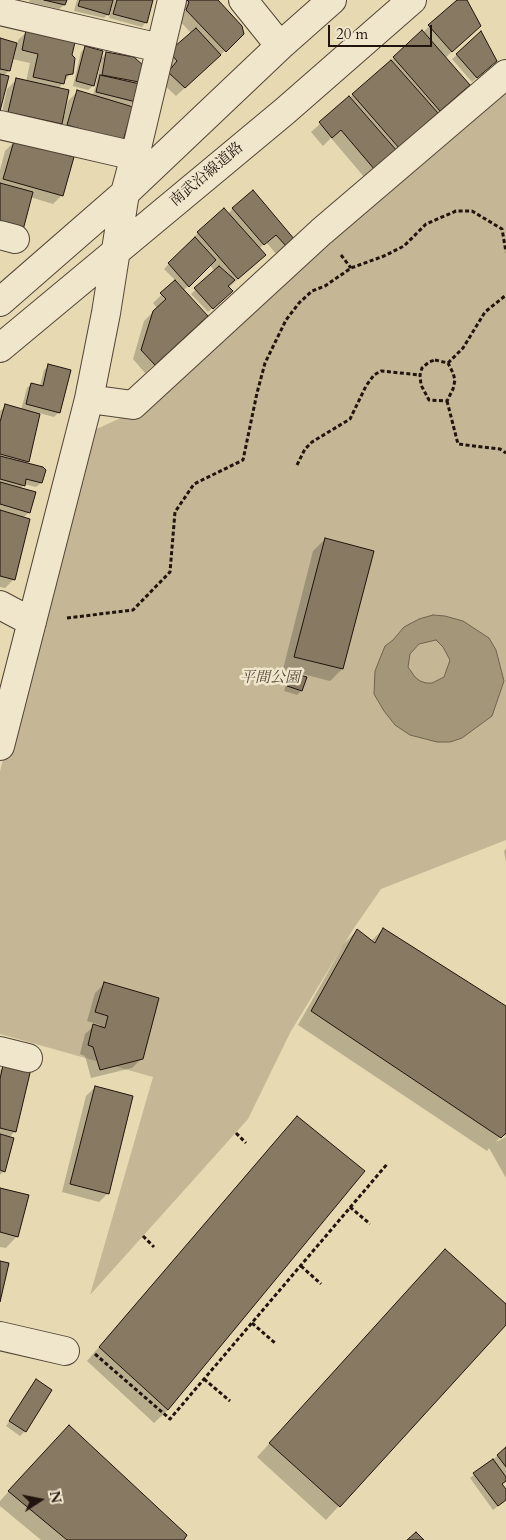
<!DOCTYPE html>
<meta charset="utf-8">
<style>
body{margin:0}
#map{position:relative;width:506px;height:1540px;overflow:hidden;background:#e7d9b1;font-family:Cardo,serif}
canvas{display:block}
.north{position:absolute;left:15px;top:1475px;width:50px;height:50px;-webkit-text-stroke:4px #efe6cc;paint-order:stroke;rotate:79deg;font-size:14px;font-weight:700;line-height:20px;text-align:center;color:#21130d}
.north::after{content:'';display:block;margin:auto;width:18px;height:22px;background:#21130d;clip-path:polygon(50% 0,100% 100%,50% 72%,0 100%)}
.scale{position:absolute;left:328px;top:25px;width:104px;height:22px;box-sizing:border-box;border:2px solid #21130d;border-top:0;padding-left:6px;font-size:15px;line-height:18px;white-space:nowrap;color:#21130d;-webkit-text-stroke:4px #efe6cc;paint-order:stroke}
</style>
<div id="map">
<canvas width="506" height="1540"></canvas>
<div class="north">N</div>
<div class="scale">20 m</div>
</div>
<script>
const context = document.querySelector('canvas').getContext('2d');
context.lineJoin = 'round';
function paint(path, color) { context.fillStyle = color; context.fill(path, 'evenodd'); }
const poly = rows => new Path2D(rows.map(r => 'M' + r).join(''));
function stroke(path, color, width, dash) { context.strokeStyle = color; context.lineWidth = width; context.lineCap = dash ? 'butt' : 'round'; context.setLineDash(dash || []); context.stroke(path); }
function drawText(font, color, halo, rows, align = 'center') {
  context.font = font + ' Cardo,"Noto Serif JP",serif'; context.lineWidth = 5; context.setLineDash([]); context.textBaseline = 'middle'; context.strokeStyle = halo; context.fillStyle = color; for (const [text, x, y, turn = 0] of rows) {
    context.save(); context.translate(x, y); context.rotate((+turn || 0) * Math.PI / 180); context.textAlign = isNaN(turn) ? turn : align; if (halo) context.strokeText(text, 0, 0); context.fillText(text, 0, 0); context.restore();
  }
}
paint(poly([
 [506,91,506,840,381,889,354,928,291,1031,248,1119,90,1295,153,1077,0,1034,0,771,88,433,151,404,359,213]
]), '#c5b795');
const water = poly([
 [433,615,445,616,463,621,489,638,496,650,504,681,492,716,462,738,450,742,437,742,410,735,395,725,384,711,374,694,375,671,385,646,393,640,404,627,419,619,433,615],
 [436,640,443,647,450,660,444,677,432,683,426,683,420,681,415,677,408,667,410,654,419,644,436,640]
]);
paint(water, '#a49679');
stroke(water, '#70624e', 1);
paint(poly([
 [30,0,65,0,64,5,59,9,29,2],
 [77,0,152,0,146,22,142,27,109,18,111,11,104,18,74,11],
 [181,0,216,0,243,34,176,96,160,81,164,64,191,33,178,19],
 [459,0,466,0,471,35,445,58,460,93,365,178,331,138,323,146,311,132],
 [27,32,71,56,71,73,58,89,62,115,64,116,68,101,77,92,93,96,101,63,99,63,93,86,88,90,73,86,81,52,86,47,100,60,106,53,141,79,136,84,134,101,129,107,122,140,59,133,63,121,52,132,0,121,7,89,16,80,26,82,30,63,12,59,9,71,3,76,0,106,0,39,17,44,18,40],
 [457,55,490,66,472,82,452,59],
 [14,142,62,195,53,204,30,197,0,234,0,170,5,151],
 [233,208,294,240,277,255,266,242,259,249,255,264,228,288,227,295,208,312,191,294,215,272,210,265,184,290,198,325,145,373,133,359,144,321,157,308,153,303,176,281,164,269,198,233,228,214],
 [49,365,59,412,54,417,39,413,28,461,25,463,41,483,36,487,24,484,20,489,29,512,23,518,14,579,5,588,0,587,0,411,6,406,21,410,27,388,31,384,40,386,44,370],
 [325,539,342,669,330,681,283,669,313,551],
 [292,674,301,691,297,695,284,691,288,679],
 [506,849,506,862,504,851],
 [383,929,506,1007,506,1137,503,1134,496,1142,506,1137,506,1178,489,1148,487,1151,298,1025,344,944,357,930,371,941],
 [104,984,141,1059,132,1068,91,1078,85,1056,80,1054,85,1034,94,1026,100,1027,100,1025,87,1021,95,993],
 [4,1067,15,1131,9,1138,4,1171,0,1175,0,1070],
 [95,1087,108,1193,99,1202,62,1192,86,1096],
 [297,1117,168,1410,154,1423,87,1361,284,1131],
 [0,1189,17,1236,6,1248,0,1247],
 [432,1264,506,1306,506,1323,326,1520,257,1457],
 [36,1381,25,1431,20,1436,6,1426],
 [57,1438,182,1540,41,1540,0,1506,0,1501],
 [506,1449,506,1479,501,1484,506,1491,506,1500,493,1510,470,1478]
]), '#0003');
const building = poly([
 [44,0,67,0,65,5,44,0],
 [80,0,113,0,109,15,78,6,80,0],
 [117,0,153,0,147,23,113,14,117,0],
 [187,0,218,0,242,26,244,34,226,52,186,10,189,2,187,0],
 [457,0,467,0,481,26,452,52,428,25,457,0],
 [196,28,221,55,185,88,168,72,177,61,172,55,174,47,196,28],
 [26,30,75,42,72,55,75,58,73,74,66,75,64,84,33,77,38,54,22,50,26,30],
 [422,30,470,85,440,111,393,57,422,30],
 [481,31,497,61,477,78,456,54,481,31],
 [0,38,17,43,10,71,0,69,0,38],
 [85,46,103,51,94,86,76,81,85,46],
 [106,52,134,57,145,67,139,82,102,75,106,52],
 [391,60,438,113,399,148,352,94,391,60],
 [0,74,9,76,0,111,0,74],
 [100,75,140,84,136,102,96,92,100,75],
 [16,78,69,90,62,124,8,112,16,78],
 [77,90,133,107,123,141,67,125,77,90],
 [349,96,397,151,375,170,341,130,332,138,319,122,349,96],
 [14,141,74,157,63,196,3,179,14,141],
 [0,183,33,192,23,230,0,223,0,183],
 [253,190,295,240,287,247,276,235,264,245,232,208,253,190],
 [224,208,266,255,238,279,197,232,224,208],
 [195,237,216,260,189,287,168,263,195,237],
 [219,266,235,280,228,286,233,291,213,309,194,288,219,266],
 [175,280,208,316,155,365,141,350,153,311,166,299,160,293,175,280],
 [48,364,71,370,60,413,26,404,31,383,43,386,48,364],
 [5,404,40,414,29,462,0,454,0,422,5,404],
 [0,456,43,467,46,470,42,483,26,479,25,486,0,479,0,456],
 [0,482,36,492,30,513,0,504,0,482],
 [0,510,30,519,15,580,0,576,0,510],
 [325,538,374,551,343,669,294,657,325,538],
 [292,673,307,677,302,691,287,686,292,673],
 [383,928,506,1006,506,1133,501,1138,311,1011,357,929,375,943,383,928],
 [104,982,159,998,143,1059,100,1070,93,1047,88,1045,93,1024,105,1028,108,1016,95,1012,104,982],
 [3,1065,29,1071,30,1073,16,1132,0,1128,0,1079,3,1065],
 [95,1086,133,1096,109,1194,70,1184,95,1086],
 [297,1116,365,1171,168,1410,99,1347,297,1116],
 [0,1134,14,1138,5,1172,0,1170,0,1134],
 [0,1188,29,1195,18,1237,0,1232,0,1188],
 [445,1249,506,1304,506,1325,340,1507,269,1443,445,1249],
 [0,1261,9,1263,0,1302,0,1261],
 [36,1379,52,1390,26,1432,9,1421,36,1379],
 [69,1425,187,1535,184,1540,67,1540,8,1491,69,1425],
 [506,1447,506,1467,497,1455,506,1447],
 [493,1459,506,1477,506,1481,502,1484,506,1489,506,1500,498,1506,473,1473,493,1459],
 [416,1532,424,1540,407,1540,416,1532]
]);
paint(building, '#887a62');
stroke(building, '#21130d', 1);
const minor = poly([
 [243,0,280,46],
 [0,11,160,48],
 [0,125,135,156],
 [0,235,15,239],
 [0,302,125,193,280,46,332,0],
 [0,348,285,111,412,0],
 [89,399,133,405,321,232,506,74],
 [0,605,32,622],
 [0,746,89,399,106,313,125,193,135,156,172,0],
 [0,1051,28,1058],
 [0,1336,65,1351]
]);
stroke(minor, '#524436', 30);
stroke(poly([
 [341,255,351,268],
 [435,360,448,363,453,373,455,380,453,389,447,401,429,400,421,385,420,375,422,368,429,362,435,360],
 [448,363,463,348,485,312,506,295],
 [447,401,458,444,500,449,506,453],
 [297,465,305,449,312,442,350,419,366,386,374,375,381,371,420,375],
 [67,618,133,610,170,572,175,512,194,484,243,460,257,393,265,363,286,320,299,303,312,291,325,286,351,268,384,256,404,246,426,224,456,211,472,211,502,229,506,252],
 [236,1133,246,1143],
 [350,1207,370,1224],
 [143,1236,154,1247],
 [301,1266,321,1284],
 [252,1323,275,1343],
 [95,1354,170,1419,388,1163],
 [204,1379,230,1401]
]), '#21130d', 3, [4, 2.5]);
stroke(minor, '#efe6cc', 28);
drawText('15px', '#21130d', '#efe6cc', [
 ["南武沿線道路",207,175,-40]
]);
drawText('italic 15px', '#5a4c3d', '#efe6cc', [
 ["平間公園",270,679]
]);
</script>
